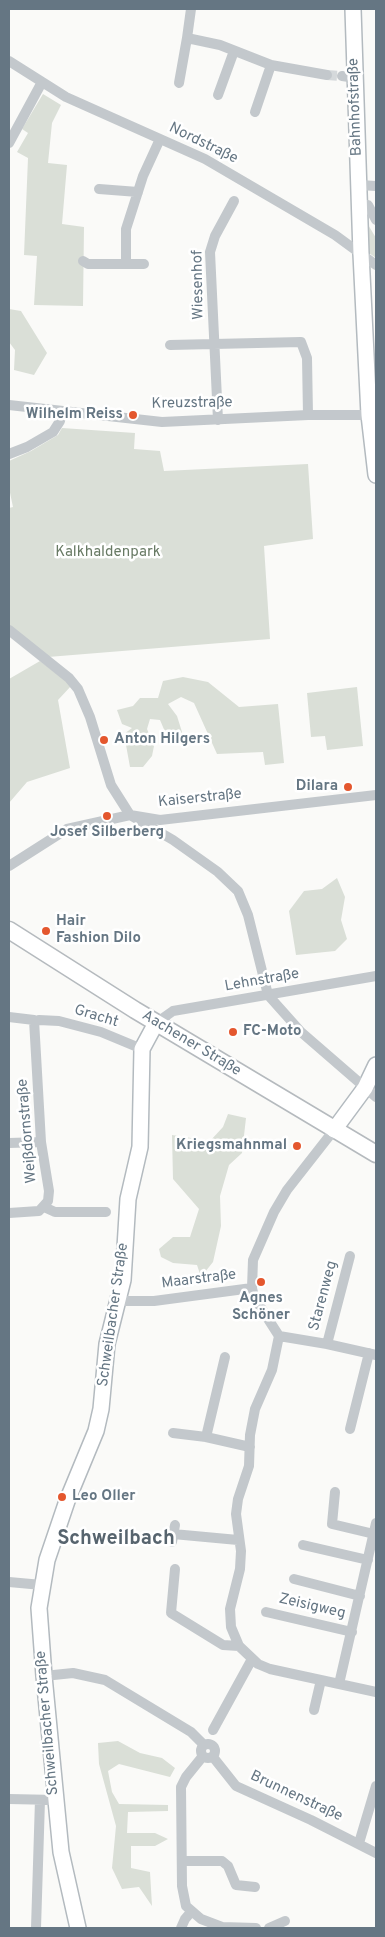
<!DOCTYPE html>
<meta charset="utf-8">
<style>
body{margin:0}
#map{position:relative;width:385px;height:1937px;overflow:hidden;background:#fafaf8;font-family:Overpass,sans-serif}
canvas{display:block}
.frame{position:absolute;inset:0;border:10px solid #657683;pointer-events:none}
</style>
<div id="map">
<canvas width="385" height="1937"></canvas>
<div class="frame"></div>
</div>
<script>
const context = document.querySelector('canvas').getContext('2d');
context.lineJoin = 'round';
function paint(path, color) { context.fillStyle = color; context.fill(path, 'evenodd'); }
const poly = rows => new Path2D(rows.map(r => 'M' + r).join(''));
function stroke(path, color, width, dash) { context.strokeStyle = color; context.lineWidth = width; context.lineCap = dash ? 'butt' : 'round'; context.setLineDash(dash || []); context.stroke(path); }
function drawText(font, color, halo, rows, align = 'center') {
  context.font = font + ' Overpass,sans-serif'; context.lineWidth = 5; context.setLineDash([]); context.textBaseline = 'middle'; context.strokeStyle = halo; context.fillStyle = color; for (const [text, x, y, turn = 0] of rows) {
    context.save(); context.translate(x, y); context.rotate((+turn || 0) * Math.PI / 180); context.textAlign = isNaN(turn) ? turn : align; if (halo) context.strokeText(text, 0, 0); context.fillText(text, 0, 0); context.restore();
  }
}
paint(poly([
 [43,94,61,105,52,123,48,163,67,165,62,224,84,227,83,306,34,305,37,256,24,255,28,158,17,152,28,133,22,129],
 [367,223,376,238,376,258,369,253],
 [9,309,21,311,47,353,34,375,14,370,15,350,9,342],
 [62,428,135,433,134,449,160,451,164,471,308,464,313,539,264,546,270,639,48,657,10,627,9,508,13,507,9,488,9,461,31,451,58,435],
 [40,661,72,685,58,700,70,768,27,782,9,803,9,679],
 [183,677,208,682,239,707,278,704,284,763,265,765,263,752,217,754,194,703,181,697,168,704,177,716,182,732,175,740,166,734,160,720,150,719,147,729,154,746,152,756,143,767,130,767,124,734,132,728,122,724,117,710,133,706,140,698,158,698,163,681],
 [357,687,363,746,327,750,325,736,311,737,307,693],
 [337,878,345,897,341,920,347,939,335,951,296,955,289,911,304,891,322,889],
 [228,1114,246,1118,242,1153,229,1165,220,1196,221,1226,213,1262,201,1277,197,1265,173,1263,161,1257,159,1249,173,1237,190,1237,199,1209,173,1179,172,1135,210,1141,223,1127],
 [118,1741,140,1753,162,1758,175,1768,170,1777,119,1764,108,1771,112,1792,119,1804,168,1805,168,1811,128,1812,127,1833,155,1833,168,1839,155,1846,131,1846,131,1868,150,1872,152,1906,139,1887,122,1889,112,1868,116,1826,99,1764,98,1743]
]), '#dadfd7');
stroke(poly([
 [327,75,342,76]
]), '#d5d9db', 10, [10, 5]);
const secondary = poly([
 [353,9,361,254,369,415,376,475],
 [334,1130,365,1088,376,1065],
 [78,1928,61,1852,44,1676,39,1608,47,1560,67,1501,96,1431,101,1409,107,1344,123,1280,128,1199,140,1147,142,1049,156,1023]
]);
const primary = poly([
 [9,930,135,1010,376,1154]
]);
stroke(secondary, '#b3babf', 18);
stroke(primary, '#b5babe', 19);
stroke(poly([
 [191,9,187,38,220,45,271,65,327,75],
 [9,61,66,97,205,159,335,235,376,265],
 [342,76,356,78],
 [179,83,187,38],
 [218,95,234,51],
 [255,112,271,65],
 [9,143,42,82],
 [359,185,376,186],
 [99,189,138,192],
 [359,205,368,205,376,220],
 [83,261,88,264,144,264],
 [126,264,126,229,143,176,160,139],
 [170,345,301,342,307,358,308,415],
 [9,405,162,422,308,415,374,415],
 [218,420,210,252,215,236,234,201],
 [9,454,27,447,53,432,60,421,62,412],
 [9,630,69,678,78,689,90,717,111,785,130,815,173,840,218,872,238,891,248,915,268,995,301,1032,376,1097],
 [9,866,67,829,130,815,160,820,376,795],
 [9,1017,34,1020,41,1142,49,1191,48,1201,39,1211,9,1213],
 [39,1020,59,1021,101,1032,142,1049],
 [156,1023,173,1011,376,976],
 [9,1143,41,1142],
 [44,1207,55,1212,106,1212],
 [252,1288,254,1297,279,1336,272,1370,255,1409,250,1435,249,1466,238,1499,236,1514,241,1551,240,1569,230,1609,231,1627,239,1646,258,1664,270,1669,376,1692],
 [118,1301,154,1301,252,1288,253,1260,274,1212,287,1190,334,1130],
 [279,1336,327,1344,376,1355],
 [327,1344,350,1256],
 [350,1429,369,1353],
 [173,1433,206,1437,250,1447],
 [206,1437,225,1357],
 [335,1492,332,1524,374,1534],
 [173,1534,238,1540],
 [172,1542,175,1525],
 [303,1545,368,1560],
 [175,1569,171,1613,223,1645,239,1646],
 [294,1579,360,1596],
 [9,1582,42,1585],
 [266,1612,352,1632],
 [44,1676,73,1673,105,1680,191,1732,204,1745],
 [339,1684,376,1523],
 [314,1710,321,1680],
 [213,1730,252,1659],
 '201 1751a7 7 0 1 1 14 0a7 7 0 1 1-14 0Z',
 [203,1756,186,1777,181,1787,182,1886,186,1906,201,1919,222,1927,256,1928],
 [213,1757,236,1786,311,1820,376,1853],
 [9,1799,56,1800],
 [359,1843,376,1786],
 [182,1861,222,1861,228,1866,236,1885,255,1887],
 [36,1928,40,1800],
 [181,1928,185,1919,191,1912],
 [269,1928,285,1921]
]), '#c3c8cc', 10);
stroke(secondary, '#fff', 15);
stroke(primary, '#fff', 16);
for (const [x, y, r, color] of [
 [133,415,5,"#e4572e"],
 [104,740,5,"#e4572e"],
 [348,787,5,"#e4572e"],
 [107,816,5,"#e4572e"],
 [46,931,5,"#e4572e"],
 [233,1032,5,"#e4572e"],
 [297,1146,5,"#e4572e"],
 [261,1282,5,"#e4572e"],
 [62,1497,5,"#e4572e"]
]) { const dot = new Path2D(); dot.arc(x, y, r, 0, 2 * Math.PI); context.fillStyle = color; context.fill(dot); stroke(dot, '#fff', 2); }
drawText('15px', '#657683', '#fff', [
 ["Bahnhofstraße",356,107,-92],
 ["Nordstraße",203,144,26],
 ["Wiesenhof",199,285,-91],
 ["Kreuzstraße",192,404,-1],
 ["Kaiserstraße",200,799,-6],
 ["Lehnstraße",262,981,-10],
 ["Gracht",96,1017,17],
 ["Aachener Straße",191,1044,31],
 ["Weißdornstraße",28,1131,-95],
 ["Maarstraße",199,1280,-7],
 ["Starenweg",324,1296,-75],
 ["Schweilbacher Straße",114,1315,-82],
 ["Zeisigweg",312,1607,13],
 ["Schweilbacher Straße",48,1723,-95],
 ["Brunnenstraße",296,1797,25]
]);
drawText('bold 15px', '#657683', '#fff', [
 ["Wilhelm Reiss",123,415,"right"],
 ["Anton Hilgers",114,740],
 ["Dilara",338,787,"right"],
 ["Josef Silberberg",107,833,"center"],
 ["Hair",56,922],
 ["Fashion Dilo",56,939],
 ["FC-Moto",243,1032],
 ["Kriegsmahnmal",287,1146,"right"],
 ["Agnes",261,1299,"center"],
 ["Schöner",261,1316,"center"],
 ["Leo Oller",72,1497]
], 'left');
drawText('15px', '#687a64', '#fff', [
 ["Kalkhaldenpark",108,553]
]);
drawText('bold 20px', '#57646e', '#fff', [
 ["Schweilbach",116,1540]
]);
</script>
